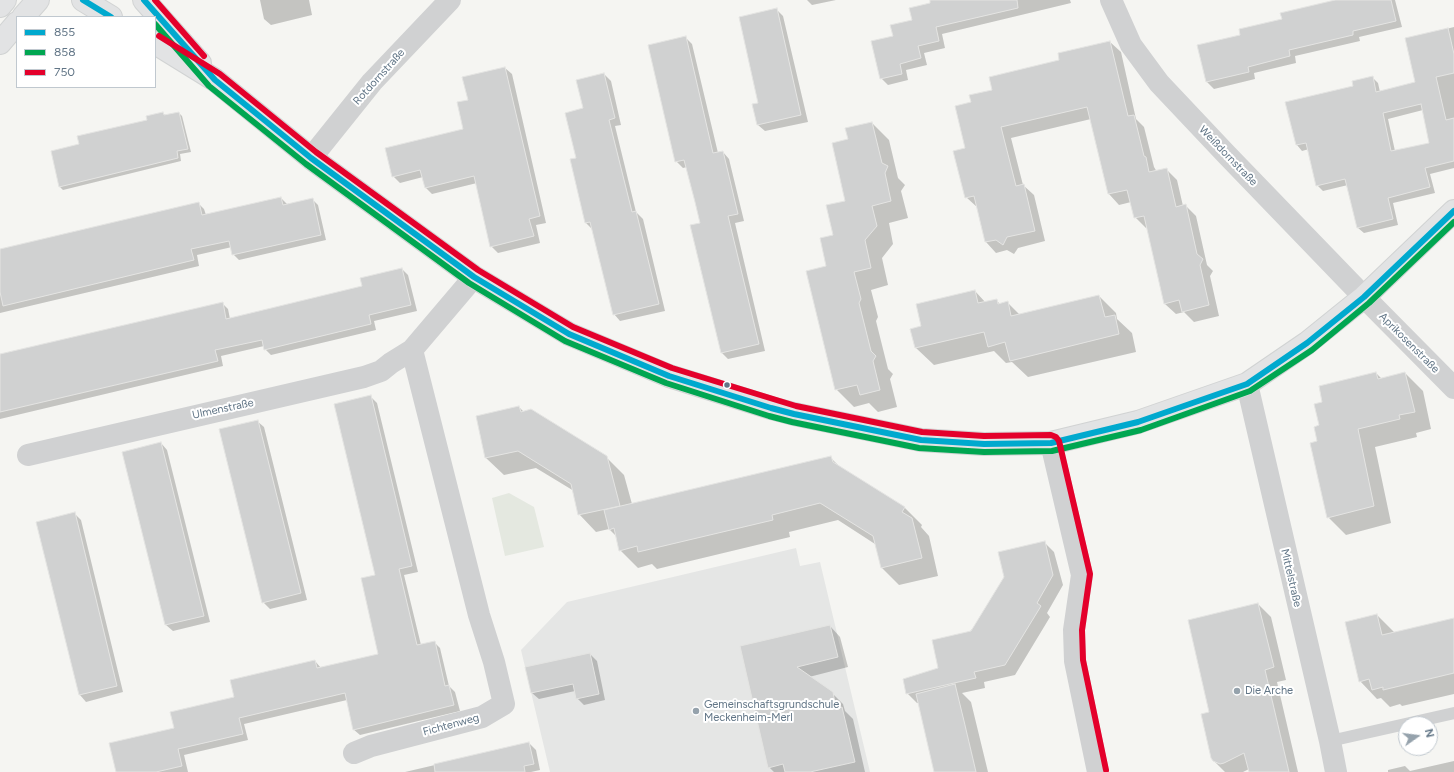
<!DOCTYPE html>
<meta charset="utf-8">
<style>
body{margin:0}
#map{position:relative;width:1454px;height:772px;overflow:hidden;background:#f5f5f2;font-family:Figtree,sans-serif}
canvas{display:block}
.legend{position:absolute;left:16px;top:16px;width:140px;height:72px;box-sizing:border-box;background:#fff;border:1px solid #c0c8cf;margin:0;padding:5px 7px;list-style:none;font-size:12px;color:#617586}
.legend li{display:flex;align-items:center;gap:8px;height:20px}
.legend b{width:20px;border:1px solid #c0c8cf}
.north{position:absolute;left:1398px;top:716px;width:40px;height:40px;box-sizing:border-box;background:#fff;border:1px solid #c0c8cf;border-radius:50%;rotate:76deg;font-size:11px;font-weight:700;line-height:16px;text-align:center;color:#617586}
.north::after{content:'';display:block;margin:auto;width:14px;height:18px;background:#95a2ac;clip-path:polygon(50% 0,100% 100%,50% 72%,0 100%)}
</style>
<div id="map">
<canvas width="1454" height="772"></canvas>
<ul class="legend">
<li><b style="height:5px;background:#00a9ce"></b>855</li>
<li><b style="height:5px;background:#00a651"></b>858</li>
<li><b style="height:5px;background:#e4002b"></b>750</li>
</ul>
<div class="north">N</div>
</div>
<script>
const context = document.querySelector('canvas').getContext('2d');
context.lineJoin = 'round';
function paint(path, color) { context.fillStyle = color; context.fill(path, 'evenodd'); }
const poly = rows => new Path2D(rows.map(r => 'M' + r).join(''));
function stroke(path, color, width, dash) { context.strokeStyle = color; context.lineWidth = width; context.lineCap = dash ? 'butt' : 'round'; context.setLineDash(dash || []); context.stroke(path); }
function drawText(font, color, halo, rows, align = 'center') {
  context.font = font + ' Figtree,sans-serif'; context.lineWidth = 4; context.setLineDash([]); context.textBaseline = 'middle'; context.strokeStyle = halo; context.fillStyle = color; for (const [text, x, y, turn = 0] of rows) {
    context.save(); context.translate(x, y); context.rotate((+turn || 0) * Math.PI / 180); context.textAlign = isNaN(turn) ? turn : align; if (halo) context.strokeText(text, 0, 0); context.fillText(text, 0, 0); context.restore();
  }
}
paint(poly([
 [796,548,800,566,820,562,870,772,550,772,521,650,567,602]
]), '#e5e6e5');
paint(poly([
 [509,493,534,507,544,547,505,556,492,498]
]), '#e4e8e0');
paint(poly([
 [260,0,309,0,312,15,271,25,264,19],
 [807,0,836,0,812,5],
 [931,0,1070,0,1071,3,942,34,945,48,924,53,927,65,906,70,908,80,888,85,881,78,894,37,932,3],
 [1339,0,1395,0,1402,27,1359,37,1360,41,1295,56,1296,63,1254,73,1255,79,1214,89,1207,82,1198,46,1241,36],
 [777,10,783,16,808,122,765,131,758,125,759,103],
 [1454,27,1454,168,1430,174,1435,193,1393,203,1398,225,1364,233,1358,228,1348,185,1323,191,1317,185,1309,149,1302,151,1297,145,1354,87,1372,77,1378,83,1380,92,1417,83,1406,39],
 [1423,110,1430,143,1395,151,1388,119],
 [686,38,692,44,718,153,723,152,729,159,744,221,735,223,765,351,728,359,722,353,701,224,687,167,683,168,676,161],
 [1110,42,1121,52,1136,119,1144,127,1154,167,1157,172,1166,169,1177,180,1183,206,1185,205,1196,216,1207,265,1213,271,1210,276,1219,316,1194,322,1184,312,1176,314,1165,304,1147,228,1146,228,1135,217,1131,202,1119,205,1109,194,1091,119,1011,138,1023,185,1034,195,1045,241,1018,248,1014,254,1007,250,996,253,986,242,978,208,966,197,966,149,972,102,994,91,1061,61],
 [505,68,512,74,546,223,536,225,540,243,498,253,491,246,477,183,432,194,425,187,423,177,400,183,393,176,464,130,469,100],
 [604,74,611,81,621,125,615,126,636,212,643,219,665,311,620,321,614,314,593,230,586,223,571,160,577,159,584,109],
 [163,113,166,116,179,113,182,116,191,152,180,154,181,161,63,190,60,187,80,145,148,121],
 [872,123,889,140,898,178,905,185,901,191,908,218,889,223,893,244,882,258,888,285,871,290,878,317,876,321,888,369,893,374,890,379,897,407,878,412,869,403,854,407,836,389,827,267,834,235,847,202,849,140],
 [281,198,287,204,312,199,318,205,326,240,239,260,233,254,232,247,197,255,199,266,0,313,0,250,198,203,204,209,206,215],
 [402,269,408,275,417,311,374,321,376,330,271,355,265,349,264,346,221,356,223,366,0,419,0,355,222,303,228,309,230,319,363,287],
 [975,291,986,303,996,300,1000,304,1007,302,1020,315,1099,296,1116,313,1117,319,1132,333,1136,352,1028,377,1012,362,1006,363,994,351,934,365,916,348,912,329,923,326],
 [1376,373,1382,379,1405,373,1423,391,1431,429,1416,433,1417,437,1375,447,1391,523,1346,535,1328,517,1318,442,1324,403],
 [371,397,377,403,418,572,404,575,421,645,434,642,440,648,449,686,455,692,460,711,360,735,353,729,347,700,244,724,248,740,184,755,188,772,117,772,175,729,235,698,315,661,321,668,379,655,376,576],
 [519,407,524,412,606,457,624,475,632,504,831,458,842,469,905,508,922,525,921,527,929,536,938,576,899,585,881,567,875,544,838,520,789,532,790,537,657,569,652,564,638,568,620,550,617,537,609,529,596,532,579,514,574,491,536,468,504,475,486,458],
 [257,421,264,427,307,600,270,609,263,602],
 [161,443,167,450,210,622,173,631,166,625],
 [75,514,81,520,123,692,86,702,80,695,37,523],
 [1044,542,1054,552,1063,585,1047,613,1050,617,1015,675,984,682,985,688,962,693,971,702,988,772,935,772,919,703,917,703,907,693,939,669],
 [1258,604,1271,617,1286,680,1277,682,1298,772,1250,772,1249,769,1243,772,1225,772,1214,761,1210,713],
 [1377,615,1395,633,1454,619,1454,694,1402,706,1400,704,1390,707,1381,698,1377,699,1360,681],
 [830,626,840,637,848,667,809,677,832,693,843,704,845,711,853,719,865,772,774,772,769,767,741,647],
 [590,654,597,661,605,700,584,705,577,698,575,691,539,699,532,693],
 [529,743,536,750,540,770,531,772,405,772],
 [1454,761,1454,772,1388,772,1388,770,1405,766,1410,771]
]), '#0003');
const building = poly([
 [930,0,1017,0,1018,8,936,27,939,41,918,46,921,58,900,64,902,74,880,79,871,41,893,36,890,25,912,20,909,8,930,3,930,0],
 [1335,0,1391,0,1396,21,1353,31,1353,35,1289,50,1290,56,1248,67,1249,72,1206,82,1197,45,1240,35,1239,29,1282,19,1280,13,1335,0],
 [777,8,801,115,757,125,752,104,758,103,739,17,777,8],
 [1448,28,1454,54,1454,73,1436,77,1446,120,1454,118,1454,161,1425,168,1430,187,1388,198,1393,219,1357,228,1345,179,1316,186,1306,143,1296,145,1285,102,1353,86,1352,81,1373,76,1376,92,1415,82,1405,38,1448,28],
 [1421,104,1429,143,1391,151,1383,113,1421,104],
 [686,36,713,153,723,151,738,214,728,216,759,344,721,353,690,225,700,223,695,202,684,160,675,162,648,45,686,36],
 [1110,41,1128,116,1134,115,1144,156,1146,157,1149,172,1167,168,1176,207,1186,204,1197,254,1203,259,1200,265,1209,305,1182,312,1179,300,1164,304,1144,216,1134,218,1127,190,1108,194,1087,107,1001,127,1016,186,1024,184,1035,231,1007,237,1003,245,996,240,985,242,974,196,965,198,953,151,965,148,955,106,971,102,969,95,992,90,989,77,1059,60,1058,53,1110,41],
 [505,67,540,216,529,219,534,236,490,247,474,176,425,188,420,170,392,177,385,148,463,129,457,102,468,100,462,77,505,67],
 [604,73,615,118,609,120,632,212,636,211,659,304,613,315,590,222,585,223,570,159,576,158,565,113,583,108,576,80,604,73],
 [163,112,164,115,179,112,188,149,177,151,178,158,59,187,51,151,79,144,77,136,147,120,146,116,163,112],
 [872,122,882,163,888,166,885,173,891,201,872,206,877,226,865,240,871,268,854,272,861,299,859,303,871,351,876,356,873,361,880,390,860,395,857,385,835,390,806,271,826,266,820,238,833,235,826,205,845,201,832,143,848,139,845,128,872,122],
 [281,197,283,205,313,198,321,235,232,255,229,241,191,249,194,260,3,306,0,292,0,249,199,202,202,215,281,197],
 [402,268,411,305,369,315,371,324,264,350,262,340,215,350,218,361,0,412,0,354,223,302,226,319,362,286,360,278,402,268],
 [975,290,978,303,997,299,998,304,1008,301,1011,316,1099,295,1105,317,1115,315,1119,334,1010,361,1005,342,988,347,984,332,915,348,910,329,921,326,916,304,975,290],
 [1376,372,1378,379,1405,372,1415,412,1399,415,1400,419,1358,429,1374,506,1327,518,1310,443,1317,441,1314,427,1319,425,1314,404,1322,402,1319,386,1376,372],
 [371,395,412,566,399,569,417,645,435,641,445,686,449,685,454,705,353,730,345,693,239,718,243,734,178,749,182,766,156,772,116,772,109,743,174,728,170,712,234,697,230,680,315,660,317,668,378,654,361,578,375,575,334,404,371,395],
 [519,406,521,412,531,409,607,456,620,506,578,515,571,484,518,451,485,458,476,416,519,406],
 [258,420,301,593,262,603,219,429,258,420],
 [161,442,204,616,165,625,122,452,161,442],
 [831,456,833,462,905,507,902,512,912,518,922,558,881,568,873,536,820,503,772,515,773,520,638,552,637,546,619,551,614,528,609,530,604,510,831,456],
 [75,512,117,686,79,695,36,522,75,512],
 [1045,541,1053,575,1037,603,1041,606,1005,665,974,672,976,678,906,694,903,679,938,668,932,640,971,631,1004,577,998,552,1045,541],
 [1258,603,1274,667,1265,670,1289,772,1249,772,1244,753,1224,763,1220,764,1213,761,1211,758,1201,714,1209,712,1188,620,1258,603],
 [1377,614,1382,635,1454,618,1454,673,1383,690,1383,687,1372,690,1369,679,1359,682,1345,622,1377,614],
 [830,625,838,657,797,667,833,692,836,709,842,707,855,762,810,772,785,772,783,764,768,768,740,646,830,625],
 [590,653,599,694,576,699,573,684,531,693,525,667,590,653],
 [955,684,964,721,976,772,934,772,916,694,955,684],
 [529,742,534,764,524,766,525,772,435,772,434,764,529,742]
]);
paint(building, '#d0d1d1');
stroke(building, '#e4e4e2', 1);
const secondary = poly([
 [83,0,111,17],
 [144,0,200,63],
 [0,6,5,0],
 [23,17,38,0],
 [0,43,17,23],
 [155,43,215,80,311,158,474,277,569,334,669,376,771,408,794,414,921,440,984,444,1051,443,1138,422,1247,384,1307,343,1364,297,1454,211]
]);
stroke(secondary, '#d1d3d3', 24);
stroke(poly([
 [1330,741,1454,713]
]), '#d0d1d2', 12);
stroke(poly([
 [1111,0,1131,45,1159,83,1226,154,1364,297,1454,388],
 [311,158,372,82,450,0],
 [1247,384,1330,741,1336,772],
 [1051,443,1082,575,1074,630,1075,661,1098,772],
 [28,455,364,377,381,371,391,363,412,350,474,277],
 [354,753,371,746,482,717,504,704,494,662,479,615,412,350]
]), '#d0d1d2', 22);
stroke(secondary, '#e2e3e4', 22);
stroke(poly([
 [83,0,111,17],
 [144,0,215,80,311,158,474,277,569,334,669,376,771,408,794,414,921,440,984,444,1051,443,1138,422,1247,384,1307,343,1364,297,1454,211]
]), '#00a9ce', 6);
stroke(poly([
 [155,24,209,86,306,164,469,283,565,341,666,383,769,416,792,422,919,448,984,452,1052,451,1141,430,1250,391,1312,350,1369,303,1454,222]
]), '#00a651', 6);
stroke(poly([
 [155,0,204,56],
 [159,36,220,74,316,152,478,270,573,327,672,368,796,406,922,432,984,436,1051,435,1056,437,1059,441,1090,574,1082,630,1083,660,1106,770]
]), '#e4002b', 6);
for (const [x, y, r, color] of [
 [727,385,3.5,"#617586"],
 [1237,691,4,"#95a2ac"],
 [696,711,4,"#95a2ac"]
]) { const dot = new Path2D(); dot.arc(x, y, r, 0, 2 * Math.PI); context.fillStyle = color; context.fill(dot); stroke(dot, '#fff', 1.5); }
drawText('11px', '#617586', '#fff', [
 ["Rotdornstraße",379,77,-48],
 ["Weißdornstraße",1228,156,46],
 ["Aprikosenstraße",1409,343,45],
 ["Ulmenstraße",223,409,-12],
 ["Mittelstraße",1291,578,77],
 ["Fichtenweg",451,725,-15]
]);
drawText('11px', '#617586', '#fff', [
 ["Die Arche",1245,691],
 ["Gemeinschaftsgrundschule",704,705],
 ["Meckenheim-Merl",704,718]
], 'left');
</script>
